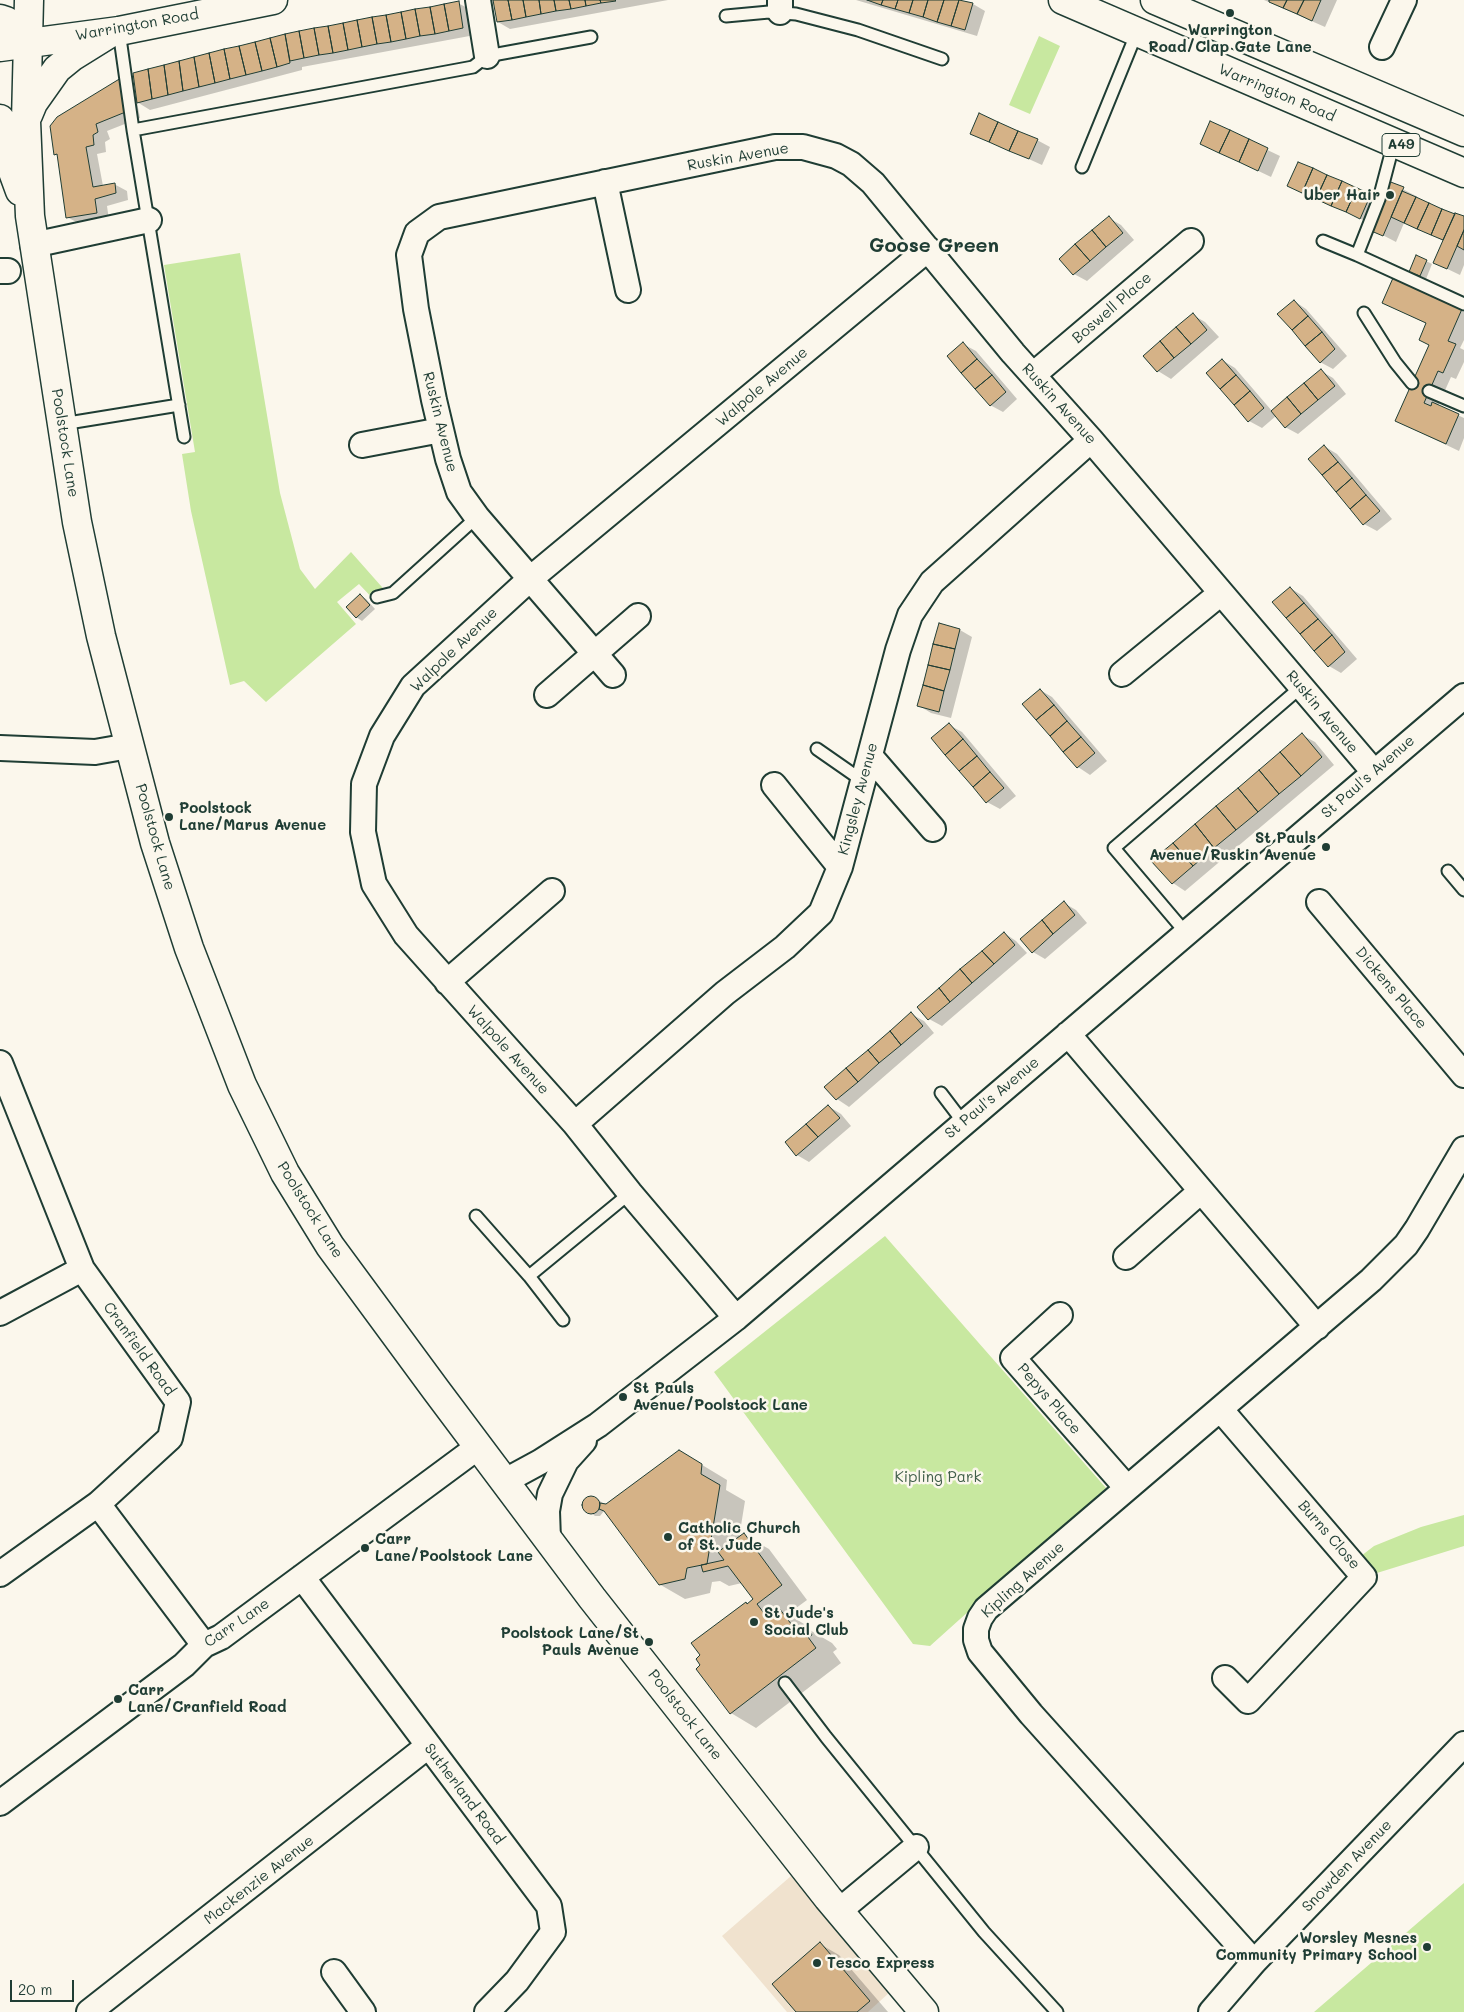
<!DOCTYPE html>
<style>
body{margin:0}
#map{position:relative;width:1464px;height:2012px;overflow:hidden;background:#fbf7ec;font-family:Mali,sans-serif}
canvas{display:block}
.scale{position:absolute;left:10px;top:1980px;width:64px;height:22px;box-sizing:border-box;border:2px solid #1f3d34;border-top:0;padding-left:6px;font-size:15px;line-height:18px;white-space:nowrap;color:#1f3d34;-webkit-text-stroke:4px #fbf7ec;paint-order:stroke}
</style>
<div id="map">
<canvas width="1464" height="2012"></canvas>
<div class="scale">20 m</div>
</div>
<script>
const context = document.querySelector('canvas').getContext('2d');
context.lineJoin = 'round';
function paint(path, color) { context.fillStyle = color; context.fill(path, 'evenodd'); }
const poly = rows => new Path2D(rows.map(r => 'M' + r).join(''));
function stroke(path, color, width, dash) { context.strokeStyle = color; context.lineWidth = width; context.lineCap = dash ? 'butt' : 'round'; context.setLineDash(dash || []); context.stroke(path); }
function drawText(font, color, halo, rows, align = 'center') {
  context.font = font + ' Mali,sans-serif'; context.lineWidth = 5; context.setLineDash([]); context.textBaseline = 'middle'; context.strokeStyle = halo; context.fillStyle = color; for (const [text, x, y, turn = 0] of rows) {
    context.save(); context.translate(x, y); context.rotate((+turn || 0) * Math.PI / 180); context.textAlign = isNaN(turn) ? turn : align; if (halo) context.strokeText(text, 0, 0); context.fillText(text, 0, 0); context.restore();
  }
}
paint(poly([
 [791,1876,890,1992,868,2012,787,2012,722,1936]
]), '#f0e2ce');
paint(poly([
 [1039,36,1060,46,1030,114,1009,105],
 [240,253,280,493,300,569,315,589,351,552,389,595,378,604,359,584,337,602,356,624,266,702,244,681,230,685,191,511,182,454,195,452,164,265],
 [885,1236,1106,1488,930,1646,913,1644,714,1372],
 [1464,1515,1464,1546,1364,1577,1352,1563,1374,1546,1421,1527],
 [1464,1883,1464,2012,1314,2012]
]), '#c8e8a0');
paint(poly([
 [494,0,668,0,510,29,498,22],
 [856,0,959,0,973,4,985,11,977,36],
 [1264,0,1337,0,1325,27],
 [458,3,471,10,475,35,302,67,302,70,150,110,137,102,140,118,107,131,110,139,105,142,106,152,97,154,103,186,114,184,127,191,128,200,107,206,109,220,80,224,67,217,59,157,55,154,121,80,133,87,135,94,137,94,285,35],
 [1211,123,1280,156,1271,177,1202,144],
 [971,133,1037,140,1050,147,1042,165],
 [1299,163,1382,202,1389,182,1416,196,1415,198,1455,216,1464,218,1464,265,1460,275,1435,263,1444,241,1404,223,1396,242,1371,229,1372,224,1289,186],
 [1109,218,1121,225,1134,240,1087,281,1074,274,1061,259],
 [1426,261,1432,264,1426,279,1416,274],
 [1394,280,1464,312,1464,340,1460,348,1464,350,1464,362,1456,379,1451,377,1438,406,1464,418,1464,438,1459,451,1396,421,1430,345,1427,324,1384,303],
 [1294,301,1306,309,1347,356,1333,369,1320,362],
 [1193,315,1205,322,1219,337,1171,379,1158,371,1145,356],
 [963,344,976,351,1017,399,1003,412,990,405],
 [1222,360,1235,368,1272,411,1321,371,1333,378,1346,394,1298,434,1285,427,1276,416,1262,428,1249,421],
 [1324,446,1337,454,1392,519,1377,531,1364,524,1309,459],
 [1290,588,1303,596,1357,659,1341,673,1329,666],
 [361,596,366,599,375,609,362,621,356,617],
 [940,624,960,630,972,637,951,718,931,713,918,705],
 [1040,690,1052,697,1107,761,1090,775,1078,767,1024,704],
 [949,725,962,732,1016,796,1000,809,987,802,933,738],
 [1302,735,1315,742,1334,765,1185,891,1173,883,1153,861],
 [1064,903,1076,910,1087,923,1045,959,1033,952],
 [1004,933,1016,941,1027,953,942,1026,929,1019,919,1007],
 [911,1014,924,1021,934,1033,849,1107,837,1099,826,1087],
 [828,1106,841,1114,851,1126,809,1162,797,1155],
 [679,1451,727,1480,726,1490,745,1501,739,1538,744,1535,769,1549,807,1600,788,1614,804,1624,808,1629,832,1643,837,1649,833,1652,841,1663,756,1728,731,1713,748,1605,754,1599,742,1583,729,1586,720,1581,712,1582,710,1593,685,1599,659,1584,604,1511,600,1516,595,1516,585,1508,584,1503,589,1498,594,1497,606,1505],
 [820,1944,839,1955,888,2012,798,2012]
]), '#0003');
const building = poly([
 [493,0,508,0,512,20,497,22,493,0],
 [508,0,523,0,526,17,512,20,508,0],
 [523,0,539,0,541,14,526,17,523,0],
 [539,0,554,0,556,11,541,14,539,0],
 [554,0,569,0,571,9,556,11,554,0],
 [569,0,585,0,586,6,571,9,569,0],
 [585,0,600,0,601,3,586,6,585,0],
 [600,0,615,0,616,1,601,3,600,0],
 [867,0,883,0,881,5,867,0],
 [883,0,898,0,895,9,881,5,883,0],
 [898,0,913,0,909,13,895,9,898,0],
 [913,0,928,0,923,17,909,13,913,0],
 [928,0,944,0,937,22,923,17,928,0],
 [944,0,959,0,951,26,937,22,944,0],
 [959,0,973,3,965,30,951,26,959,0],
 [1269,0,1287,0,1283,8,1269,2,1269,0],
 [1287,0,1304,0,1297,14,1283,8,1287,0],
 [1304,0,1321,0,1312,21,1297,14,1304,0],
 [459,1,463,28,449,31,444,4,459,1],
 [444,4,449,31,435,34,430,7,444,4],
 [430,7,435,34,420,36,415,9,430,7],
 [415,9,420,36,406,39,401,12,415,9],
 [401,12,406,39,391,42,386,15,401,12],
 [386,15,391,42,377,44,372,17,386,15],
 [372,17,377,44,362,47,357,20,372,17],
 [357,20,362,47,348,50,343,23,357,20],
 [343,23,348,50,333,53,328,26,343,23],
 [328,26,333,53,319,55,314,28,328,26],
 [314,28,319,55,304,58,299,31,314,28],
 [299,31,304,58,290,61,285,34,299,31],
 [285,34,290,63,277,67,270,38,285,34],
 [270,38,277,67,262,71,255,42,270,38],
 [255,42,262,71,246,75,239,46,255,42],
 [239,46,246,75,230,79,224,49,239,46],
 [224,49,230,79,215,83,209,53,224,49],
 [209,53,215,83,199,87,194,57,209,53],
 [194,57,199,87,183,91,179,61,194,57],
 [179,61,183,91,168,95,164,65,179,61],
 [164,65,168,95,152,99,148,69,164,65],
 [148,69,152,99,137,103,133,73,148,69],
 [121,78,128,111,96,124,98,132,93,135,94,145,86,147,93,187,115,183,116,193,95,199,97,213,66,218,57,154,54,155,50,126,57,117,121,78],
 [979,113,998,122,989,142,970,134,979,113],
 [1210,121,1230,130,1219,153,1200,144,1210,121],
 [998,122,1018,131,1009,151,989,142,998,122],
 [1230,130,1249,139,1239,162,1219,153,1230,130],
 [1018,131,1038,139,1029,159,1009,151,1018,131],
 [1249,139,1268,148,1258,171,1239,162,1249,139],
 [1298,162,1313,168,1302,193,1287,186,1298,162],
 [1313,168,1327,175,1316,199,1302,193,1313,168],
 [1327,175,1342,181,1331,206,1316,199,1327,175],
 [1342,181,1357,188,1346,212,1331,206,1342,181],
 [1388,181,1404,187,1383,236,1369,230,1388,181],
 [1357,188,1371,194,1360,219,1346,212,1357,188],
 [1402,191,1416,197,1404,223,1391,217,1402,191],
 [1416,197,1429,203,1417,229,1404,223,1416,197],
 [1429,203,1442,209,1431,235,1417,229,1429,203],
 [1442,209,1455,214,1443,240,1431,235,1442,209],
 [1455,213,1464,216,1464,230,1447,269,1433,263,1455,213],
 [1109,216,1123,233,1106,247,1092,230,1109,216],
 [1092,230,1106,247,1090,261,1075,244,1092,230],
 [1464,230,1464,250,1457,246,1464,230],
 [1075,244,1090,261,1073,275,1059,259,1075,244],
 [1416,255,1427,260,1420,276,1409,272,1416,255],
 [1393,278,1462,309,1448,341,1456,344,1443,373,1438,371,1424,403,1431,406,1432,402,1459,414,1446,444,1395,421,1429,345,1419,340,1426,323,1382,303,1393,278],
 [1294,300,1308,316,1292,330,1277,314,1294,300],
 [1193,313,1207,330,1191,344,1176,327,1193,313],
 [1308,316,1322,332,1305,346,1292,330,1308,316],
 [1176,327,1191,344,1174,358,1160,341,1176,327],
 [1322,332,1335,349,1320,363,1305,346,1322,332],
 [1160,341,1174,358,1157,372,1143,356,1160,341],
 [963,342,977,359,961,373,947,356,963,342],
 [977,359,992,375,975,389,961,373,977,359],
 [1222,359,1236,375,1220,389,1206,373,1222,359],
 [1321,369,1335,386,1318,400,1304,383,1321,369],
 [992,375,1006,392,990,406,975,389,992,375],
 [1236,375,1250,391,1234,405,1220,389,1236,375],
 [1304,383,1318,400,1301,414,1287,397,1304,383],
 [1250,391,1264,408,1248,422,1234,405,1250,391],
 [1287,397,1301,414,1285,428,1271,411,1287,397],
 [1324,445,1338,462,1322,475,1308,459,1324,445],
 [1338,462,1352,478,1336,492,1322,475,1338,462],
 [1352,478,1366,495,1350,509,1336,492,1352,478],
 [1366,495,1380,511,1363,525,1350,509,1366,495],
 [1290,587,1304,603,1286,618,1272,602,1290,587],
 [360,594,370,605,356,618,346,607,360,594],
 [1304,603,1318,619,1300,634,1286,618,1304,603],
 [1318,619,1332,635,1314,651,1300,634,1318,619],
 [939,623,960,629,955,649,933,644,939,623],
 [1332,635,1345,652,1328,667,1314,651,1332,635],
 [933,644,955,649,950,670,928,665,933,644],
 [928,665,950,670,944,691,923,685,928,665],
 [923,685,944,691,939,712,917,706,923,685],
 [1040,689,1054,705,1036,720,1022,704,1040,689],
 [1054,705,1067,721,1050,736,1036,720,1054,705],
 [1067,721,1081,737,1063,752,1050,736,1067,721],
 [949,723,963,739,945,755,931,738,949,723],
 [1302,733,1322,757,1301,776,1280,752,1302,733],
 [1081,737,1095,753,1077,768,1063,752,1081,737],
 [963,739,977,756,959,771,945,755,963,739],
 [1280,752,1301,776,1279,794,1259,770,1280,752],
 [977,756,990,772,973,787,959,771,977,756],
 [1259,770,1279,794,1258,812,1238,788,1259,770],
 [990,772,1004,788,986,803,973,787,990,772],
 [1238,788,1258,812,1236,830,1216,806,1238,788],
 [1216,806,1236,830,1214,848,1195,824,1216,806],
 [1195,824,1214,848,1193,866,1173,843,1195,824],
 [1173,843,1193,866,1172,884,1151,861,1173,843],
 [1064,901,1075,915,1053,934,1042,920,1064,901],
 [1042,920,1053,934,1032,953,1020,939,1042,920],
 [1004,932,1015,945,994,964,982,951,1004,932],
 [982,951,994,964,972,983,960,969,982,951],
 [960,969,972,983,950,1002,939,988,960,969],
 [939,988,950,1002,928,1020,917,1007,939,988],
 [911,1012,923,1026,901,1045,890,1031,911,1012],
 [890,1031,901,1045,879,1063,868,1050,890,1031],
 [868,1050,879,1063,858,1082,846,1068,868,1050],
 [846,1068,858,1082,836,1100,824,1087,846,1068],
 [828,1105,840,1118,818,1137,806,1124,828,1105],
 [806,1124,818,1137,796,1156,785,1142,806,1124],
 [679,1450,702,1464,701,1474,720,1485,707,1564,687,1568,685,1579,659,1585,604,1511,599,1509,600,1503,606,1504,679,1450],
 '582 1505a9 9 0 1 1 18 0a9 9 0 1 1-18 0Z',
 [744,1533,782,1585,757,1604,767,1617,779,1608,798,1633,807,1627,812,1635,808,1637,816,1648,730,1714,696,1669,700,1665,696,1659,700,1655,691,1643,746,1602,747,1604,753,1599,728,1566,703,1572,701,1565,724,1560,718,1552,744,1533],
 [820,1942,870,2001,857,2012,796,2012,772,1984,820,1942]
]);
paint(building, '#d5b287');
stroke(building, '#1f3d34', 1);
const service = poly([
 [726,16,769,12,796,14,858,30,942,59],
 [119,31,133,130,184,437],
 [133,130,473,67,487,56,591,37],
 [1394,142,1379,199,1357,255,1464,304],
 [1082,167,1137,32],
 [1323,241,1357,255],
 [1364,313,1395,362,1412,383],
 [1429,391,1464,406],
 [62,424,179,405],
 [377,597,393,593,477,517],
 [817,749,863,781],
 [1448,871,1464,890],
 [1186,933,1114,848,1301,687],
 [941,1093,963,1122],
 [476,1216,529,1276,563,1320],
 [529,1276,630,1193],
 [785,1683,826,1737,984,1932,1057,2012]
]);
const minor = poly([
 [478,0,487,56],
 [780,12,780,0],
 [1382,47,1404,0],
 [605,182,628,290],
 [33,245,149,220],
 [0,271,8,271],
 [1033,375,1191,241],
 [362,445,441,430],
 [1122,674,1221,593],
 [613,675,477,517,459,492,448,459,434,400,416,309,409,255,417,233,439,217,775,147,803,147,836,156,851,164,873,183,1013,353,1091,440,1374,772],
 [547,695,638,616],
 [0,748,95,752,129,746],
 [870,756,933,829],
 [774,785,840,867],
 [1319,902,1464,1075],
 [447,982,552,891],
 [1068,1034,1317,1327],
 [0,1063,82,1269,178,1402,170,1438,98,1504,0,1574],
 [575,1124,725,993,785,947,821,913,840,867,898,650,910,615,932,582,1091,440],
 [1126,1257,1201,1191],
 [0,1313,82,1269],
 [1060,1315,1013,1358,1127,1488],
 [736,1318,630,1193,575,1124,406,935,374,884,363,832,364,784,382,736,413,686,530,579,928,249],
 [1221,1410,1364,1577,1248,1701,1225,1678],
 [505,1481,540,1462,598,1425,736,1318,1464,696],
 [98,1504,204,1645],
 [548,1540,547,1511,550,1494,566,1461,584,1441],
 [302,1577,549,1906,553,1932,517,1981,487,2012],
 [0,1803,184,1665,204,1645,221,1637,478,1447],
 [839,1911,916,1847],
 [1254,1962,1031,1714,980,1652,976,1640,976,1629,980,1618,986,1609,1371,1280,1406,1245,1417,1229,1464,1149],
 [334,1972,363,2012],
 [89,2012,428,1746],
 [1211,2012,1254,1962,1464,1744]
]);
const secondary = poly([
 [29,0,26,121,30,216,77,522,101,636,155,843,189,948,242,1085,285,1173,330,1246,436,1390,592,1598,828,1898,924,2012],
 [0,19,6,21,20,31,28,43],
 [28,115,33,103,57,69,73,56,110,33],
 [0,119,9,161,20,191]
]);
const trunk = poly([
 [1063,0,1464,173],
 [1155,0,1464,132],
 [0,47,119,31,273,0]
]);
stroke(service, '#1f3d34', 15);
stroke(minor, '#1f3d34', 28);
stroke(secondary, '#1f3d34', 31);
stroke(trunk, '#1f3d34', 31);
stroke(service, '#fbf7ec', 11);
stroke(minor, '#fbf7ec', 24);
stroke(secondary, '#fbf7ec', 28);
stroke(trunk, '#fbf7ec', 28);
for (const [x, y, r, color] of [
 [1230,13,5,"#1f3d34"],
 [1390,195,5,"#1f3d34"],
 [169,817,5,"#1f3d34"],
 [1326,847,5,"#1f3d34"],
 [623,1397,5,"#1f3d34"],
 [668,1537,5,"#1f3d34"],
 [365,1548,5,"#1f3d34"],
 [754,1622,5,"#1f3d34"],
 [649,1642,5,"#1f3d34"],
 [118,1699,5,"#1f3d34"],
 [1427,1947,5,"#1f3d34"],
 [817,1963,5,"#1f3d34"]
]) { const dot = new Path2D(); dot.arc(x, y, r, 0, 2 * Math.PI); context.fillStyle = color; context.fill(dot); stroke(dot, '#fbf7ec', 2); }
for (const [x, y, w] of [
 [1401,145,38]
]) { const box = new Path2D(); box.roundRect(x - w / 2, y - 11.5, w, 23, 4); context.fillStyle = '#fbf7ec'; context.fill(box); stroke(box, '#1f3d34', 1); }
drawText('bold 14px', '#1f3d34', null, [
 ["A49",1401,145]
]);
drawText('15px', '#1f3d34', '#fbf7ec', [
 ["Warrington Road",137,25,-10],
 ["Warrington Road",1277,93,23],
 ["Ruskin Avenue",738,157,-10],
 ["Boswell Place",1112,308,-41],
 ["Walpole Avenue",762,387,-40],
 ["Ruskin Avenue",1059,404,48],
 ["Ruskin Avenue",440,422,76],
 ["Poolstock Lane",65,443,81],
 ["Walpole Avenue",454,650,-44],
 ["Ruskin Avenue",1322,712,50],
 ["St Paul's Avenue",1368,777,-41],
 ["Kingsley Avenue",858,799,-75],
 ["Poolstock Lane",155,837,74],
 ["Dickens Place",1391,988,50],
 ["Walpole Avenue",508,1050,48],
 ["St Paul's Avenue",992,1098,-40],
 ["Poolstock Lane",310,1210,58],
 ["Cranfield Road",139,1349,54],
 ["Pepys Place",1049,1399,49],
 ["Burns Close",1329,1535,49],
 ["Kipling Avenue",1023,1580,-42],
 ["Carr Lane",237,1623,-34],
 ["Poolstock Lane",685,1715,52],
 ["Sutherland Road",464,1794,53],
 ["Snowden Avenue",1347,1866,-46],
 ["Mackenzie Avenue",259,1880,-38]
]);
drawText('bold 15px', '#1f3d34', '#fbf7ec', [
 ["Warrington",1230,30,"center"],
 ["Road/Clap Gate Lane",1230,47,"center"],
 ["Uber Hair",1380,195,"right"],
 ["Poolstock",179,808],
 ["Lane/Marus Avenue",179,825],
 ["St Pauls",1316,838,"right"],
 ["Avenue/Ruskin Avenue",1316,855,"right"],
 ["St Pauls",633,1388],
 ["Avenue/Poolstock Lane",633,1405],
 ["Catholic Church",678,1528],
 ["of St. Jude",678,1545],
 ["Carr",375,1539],
 ["Lane/Poolstock Lane",375,1556],
 ["St Jude's",764,1613],
 ["Social Club",764,1630],
 ["Poolstock Lane/St",639,1633,"right"],
 ["Pauls Avenue",639,1650,"right"],
 ["Carr",128,1690],
 ["Lane/Cranfield Road",128,1707],
 ["Worsley Mesnes",1417,1938,"right"],
 ["Community Primary School",1417,1955,"right"],
 ["Tesco Express",827,1963]
], 'left');
drawText('15px', '#415f4a', '#fbf7ec', [
 ["Kipling Park",938,1477]
]);
drawText('bold 20px', '#1f3d34', '#fbf7ec', [
 ["Goose Green",934,246]
]);
</script>
